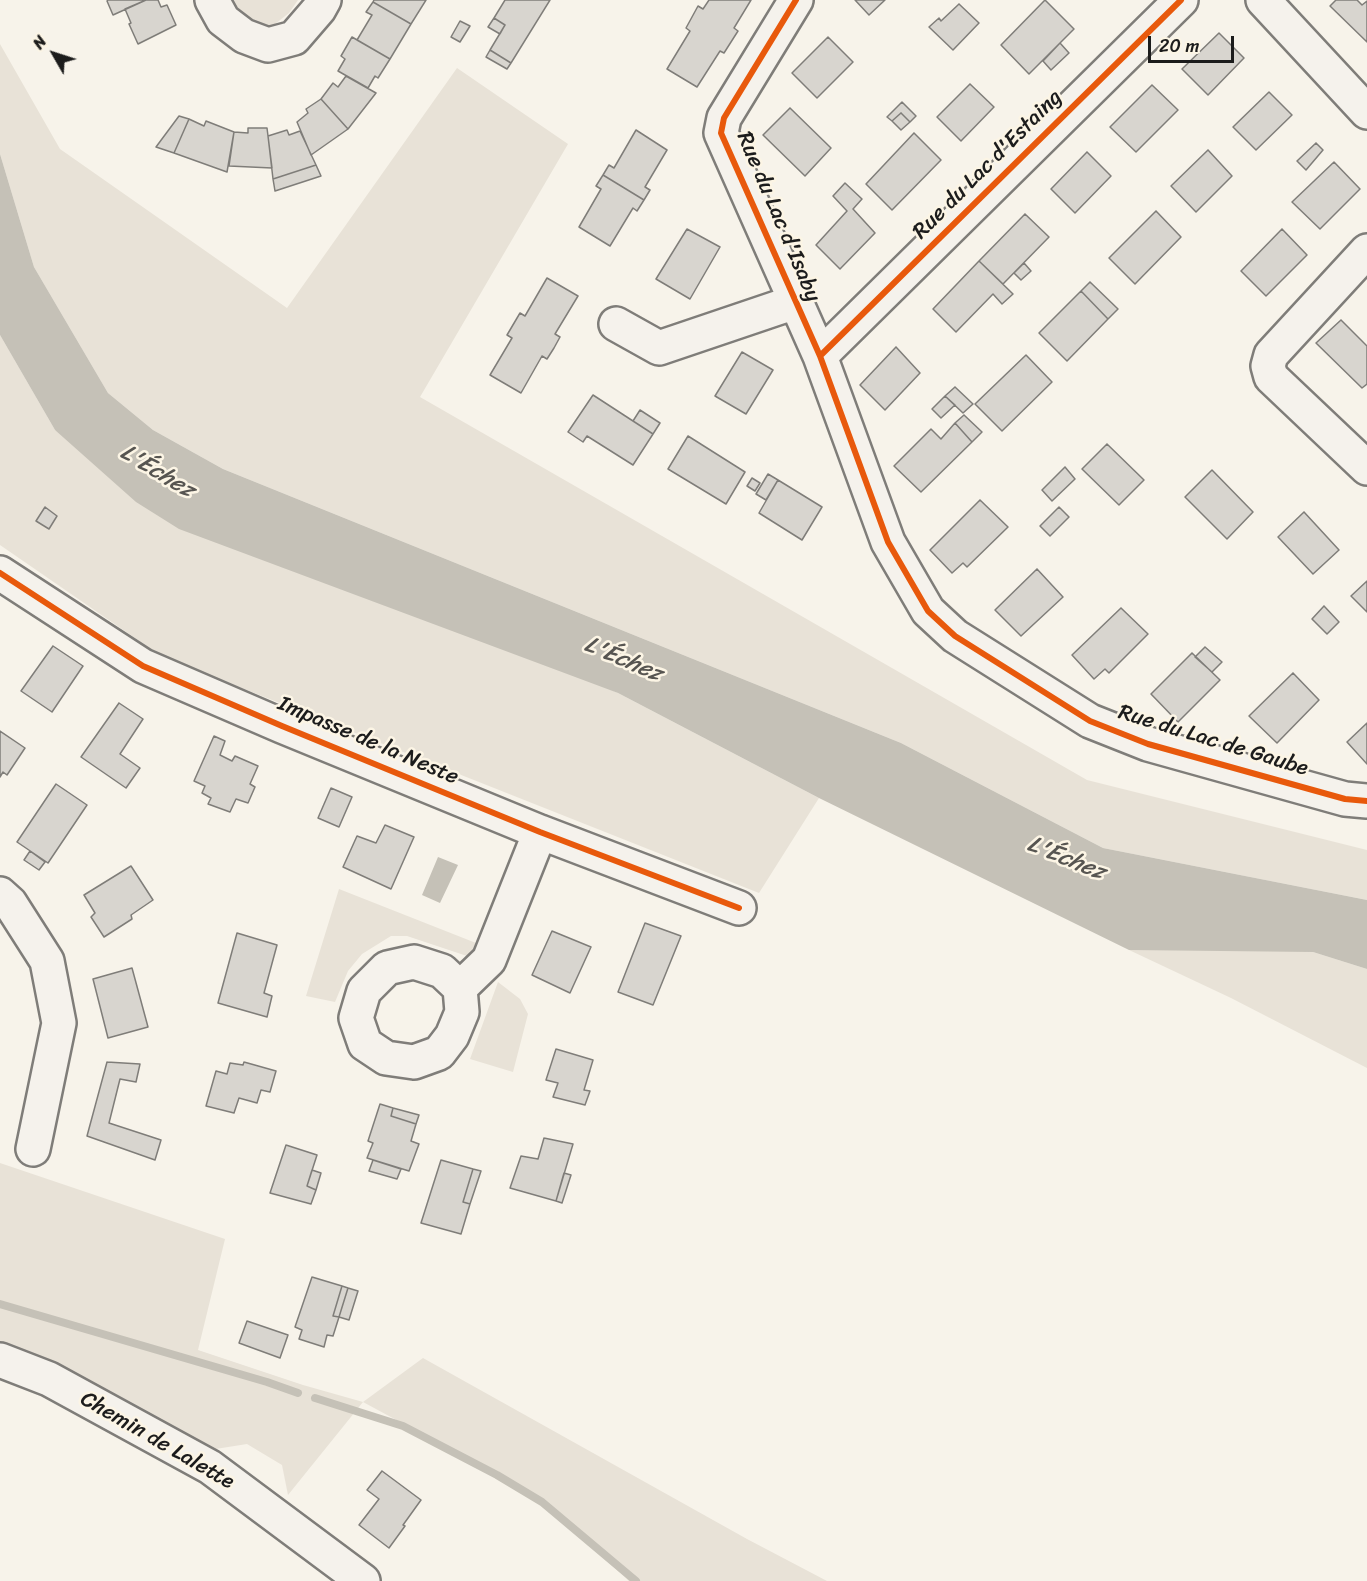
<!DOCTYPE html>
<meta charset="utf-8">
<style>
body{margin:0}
#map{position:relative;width:1367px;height:1581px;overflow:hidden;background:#f7f3ea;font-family:Sriracha,sans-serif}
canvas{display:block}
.north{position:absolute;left:24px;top:24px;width:60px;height:60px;-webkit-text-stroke:4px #fcf5e5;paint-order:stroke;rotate:309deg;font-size:16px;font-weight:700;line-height:24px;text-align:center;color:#1c1c1c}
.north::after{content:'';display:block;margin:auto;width:21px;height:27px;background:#1c1c1c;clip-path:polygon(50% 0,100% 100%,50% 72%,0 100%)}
.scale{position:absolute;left:1148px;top:36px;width:86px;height:27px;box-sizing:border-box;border:3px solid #1c1c1c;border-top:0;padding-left:8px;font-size:18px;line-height:21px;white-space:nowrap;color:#1c1c1c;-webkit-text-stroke:4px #fcf5e5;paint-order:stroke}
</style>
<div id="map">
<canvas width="1367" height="1581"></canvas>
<div class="north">N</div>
<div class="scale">20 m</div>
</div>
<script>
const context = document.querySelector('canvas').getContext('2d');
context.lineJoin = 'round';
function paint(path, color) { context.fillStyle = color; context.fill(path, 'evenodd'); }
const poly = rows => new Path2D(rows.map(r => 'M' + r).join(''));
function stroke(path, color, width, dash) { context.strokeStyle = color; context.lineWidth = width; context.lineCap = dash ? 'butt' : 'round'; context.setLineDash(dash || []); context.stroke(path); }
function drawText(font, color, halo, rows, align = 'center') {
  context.font = font + ' Sriracha,sans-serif'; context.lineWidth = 5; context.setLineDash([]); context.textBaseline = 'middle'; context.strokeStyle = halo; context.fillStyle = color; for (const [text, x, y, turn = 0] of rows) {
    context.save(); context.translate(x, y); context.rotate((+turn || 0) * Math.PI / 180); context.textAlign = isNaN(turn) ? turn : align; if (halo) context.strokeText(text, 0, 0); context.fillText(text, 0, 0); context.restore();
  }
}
paint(poly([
 [226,0,298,0,289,13,266,31,247,23],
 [0,44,60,149,287,308,457,68,568,144,420,397,1087,780,1367,850,1367,900,1103,848,901,743,223,469,153,430,108,393,34,267,0,154],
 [0,335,55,430,618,693,819,798,759,893,161,656,0,545],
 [339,889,476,943,470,957,407,936,391,936,362,954,348,971,335,1002,306,996],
 [1139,933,1313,952,1367,969,1367,1068,1231,998,1129,950],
 [498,982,520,999,528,1014,513,1072,470,1059],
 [0,1163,225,1239,198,1350,303,1385,363,1402,423,1358,747,1539,827,1581,629,1581,530,1492,363,1402,288,1495,282,1465,247,1444,203,1451,0,1346]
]), '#e8e2d7');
paint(poly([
 [0,154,34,267,108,393,153,430,223,469,901,743,1103,848,1367,900,1367,969,1313,952,1129,950,819,798,618,693,179,529,136,502,55,430,0,335],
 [438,857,458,865,440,903,422,895]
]), '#c5c1b7');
stroke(poly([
 [0,1304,267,1382,298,1393],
 [315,1398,403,1426,497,1475,542,1502,636,1581]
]), '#c5c1b7', 8);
const building = poly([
 [108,0,146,0,113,15,107,1,108,0],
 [146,0,158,0,161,7,167,5,176,25,138,44,129,24,131,23,125,9,146,0],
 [374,0,426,0,411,24,373,2,374,0],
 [505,0,550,0,511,63,490,50,505,25,494,18,505,0],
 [709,0,751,0,734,28,738,31,724,53,720,51,697,87,667,69,690,31,686,28,698,6,703,9,709,0],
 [855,0,885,0,869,15,855,0],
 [1045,0,1074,29,1029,74,1001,45,1045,0],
 [1336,0,1357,0,1362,5,1367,1,1367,42,1330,6,1336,0],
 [373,2,411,24,390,59,357,40,372,15,366,12,373,2],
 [959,4,979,23,953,50,929,27,939,18,941,21,959,4],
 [494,18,505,25,500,34,488,27,494,18],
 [460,21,470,26,460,42,451,37,460,21],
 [1219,33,1244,58,1208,95,1182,69,1219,33],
 [352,37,390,59,378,78,375,76,368,88,338,71,345,59,341,56,352,37],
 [828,37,853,62,817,98,792,73,828,37],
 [1060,43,1069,53,1051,70,1043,61,1060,43],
 [490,50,511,63,507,69,486,57,490,50],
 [346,76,376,93,348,129,321,99,333,83,338,87,346,76],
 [970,84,994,107,961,141,937,117,970,84],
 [1152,85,1178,110,1136,152,1110,127,1152,85],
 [1269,92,1292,115,1256,150,1233,127,1269,92],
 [321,99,348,129,311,155,297,122,308,113,306,109,321,99],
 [902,102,916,116,910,122,901,113,892,121,887,117,902,102],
 [790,108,831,148,805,176,763,135,790,108],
 [901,113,910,122,901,130,892,121,901,113],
 [179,116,189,119,174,153,156,147,179,116],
 [189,119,204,126,206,121,234,132,227,172,174,153,189,119],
 [248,128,267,128,272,168,229,166,234,132,248,133,248,128],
 [287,130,289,135,300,131,316,165,273,179,268,136,287,130],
 [636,130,667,150,645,187,650,190,644,200,603,175,609,165,614,168,636,130],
 [914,133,941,160,892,210,866,184,914,133],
 [1316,143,1323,150,1306,170,1297,161,1316,143],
 [1208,150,1232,176,1196,212,1171,186,1208,150],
 [1087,152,1111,176,1075,213,1051,189,1087,152],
 [1334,162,1360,189,1320,229,1292,202,1334,162],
 [316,165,321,176,275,191,273,179,316,165],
 [603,175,644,200,637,211,633,208,610,246,579,227,601,189,596,186,603,175],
 [845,183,862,199,853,209,875,233,840,269,816,245,847,211,833,196,845,183],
 [1156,211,1181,237,1135,284,1109,258,1156,211],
 [1025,214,1049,237,1003,284,979,261,1025,214],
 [687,229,720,247,690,299,656,279,687,229],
 [1282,229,1307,255,1266,296,1241,271,1282,229],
 [979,261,1013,294,1002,304,993,294,956,332,933,309,979,261],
 [1024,263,1031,271,1021,280,1014,273,1024,263],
 [547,278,578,296,555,334,560,337,554,348,547,359,542,356,521,393,490,375,512,338,507,335,520,313,525,316,547,278],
 [1090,282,1118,309,1108,319,1081,291,1090,282],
 [1081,291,1108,319,1067,361,1039,333,1081,291],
 [1341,320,1367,346,1367,384,1362,388,1316,343,1341,320],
 [896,347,920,373,885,410,860,385,896,347],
 [742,352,773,370,746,414,715,396,742,352],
 [1026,355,1052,382,1002,431,975,404,1026,355],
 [955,387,973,404,963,413,945,396,955,387],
 [593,395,653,434,633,465,587,436,583,442,568,432,593,395],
 [945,396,955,405,941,418,932,409,945,396],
 [640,410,660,423,653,434,633,421,640,410],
 [964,415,982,432,972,442,955,423,964,415],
 [955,423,972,442,921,492,894,466,931,429,941,439,955,423],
 [688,436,745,472,726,504,668,469,688,436],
 [1107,444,1144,480,1119,505,1082,469,1107,444],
 [1065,467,1075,479,1052,501,1042,490,1065,467],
 [1212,470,1253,512,1227,539,1185,497,1212,470],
 [768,474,778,480,766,500,756,494,768,474],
 [752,478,760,483,755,491,747,486,752,478],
 [778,480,822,507,802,540,759,513,778,480],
 [980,500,1008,527,967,567,963,563,952,573,930,550,980,500],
 [45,507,57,516,49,529,36,521,45,507],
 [1059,507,1069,517,1050,536,1040,526,1059,507],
 [1304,512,1339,550,1313,574,1278,537,1304,512],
 [1037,569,1063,597,1021,636,995,610,1037,569],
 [1367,581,1367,612,1351,596,1367,581],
 [1324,606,1339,622,1327,634,1312,619,1324,606],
 [1121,608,1148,634,1109,673,1105,669,1094,679,1072,655,1121,608],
 [53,646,83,666,52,712,21,691,53,646],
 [1205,647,1222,662,1212,672,1195,657,1205,647],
 [1192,653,1220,680,1178,722,1151,694,1192,653],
 [1293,673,1319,700,1277,743,1249,716,1293,673],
 [119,703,143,719,120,754,140,768,126,788,81,757,119,703],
 [1367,723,1367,764,1347,742,1367,723],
 [0,731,25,748,7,775,3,772,0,777,0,731],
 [214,736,225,741,220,755,232,761,235,756,258,766,250,784,255,787,248,803,236,799,230,812,208,804,211,798,202,793,205,786,194,781,214,736],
 [56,784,87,805,48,863,17,842,56,784],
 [331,788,352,797,339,827,318,818,331,788],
 [385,825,414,837,391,889,343,867,357,836,376,843,385,825],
 [30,851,45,862,39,870,24,860,30,851],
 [131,866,153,900,131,915,132,919,104,937,91,917,95,913,84,895,131,866],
 [645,923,681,936,653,1005,618,992,645,923],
 [552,931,591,947,570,993,532,975,552,931],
 [237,933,277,945,264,993,272,996,267,1017,218,1003,237,933],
 [132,968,148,1027,108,1038,93,979,132,968],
 [556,1049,593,1060,584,1090,590,1091,585,1105,553,1097,558,1083,546,1080,556,1049],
 [107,1062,140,1064,136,1082,120,1079,109,1123,161,1140,155,1160,87,1136,107,1062],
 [244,1062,276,1071,270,1092,261,1090,257,1103,239,1098,234,1113,206,1106,216,1071,227,1074,230,1063,243,1065,244,1062],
 [380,1104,393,1108,391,1116,416,1124,411,1141,419,1144,409,1171,367,1158,373,1143,368,1141,380,1104],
 [393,1108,419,1115,416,1124,391,1116,393,1108],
 [544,1138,573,1144,556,1201,510,1188,521,1156,538,1159,544,1138],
 [286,1145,317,1155,307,1186,316,1190,311,1204,270,1193,286,1145],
 [373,1160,401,1169,397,1179,369,1171,373,1160],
 [441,1160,473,1169,463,1202,470,1204,461,1234,421,1223,441,1160],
 [473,1169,481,1171,470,1204,463,1202,473,1169],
 [312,1170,321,1173,316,1190,307,1186,312,1170],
 [564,1173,571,1175,562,1203,556,1201,564,1173],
 [312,1277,342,1286,333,1316,339,1317,333,1336,327,1335,324,1347,299,1339,302,1330,295,1327,312,1277],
 [342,1286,348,1288,339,1317,333,1316,342,1286],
 [348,1288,358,1291,349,1320,339,1317,348,1288],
 [247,1321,288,1335,280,1358,239,1343,247,1321],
 [382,1471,421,1500,403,1525,405,1526,389,1548,359,1525,379,1499,367,1490,382,1471]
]);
paint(building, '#d8d5cf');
stroke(building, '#7f7d79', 1.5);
const minor = poly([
 [212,0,223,20,244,36,268,45,294,38,319,9,324,0],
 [796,0,724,118,721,133,820,356,888,542,928,611,955,636,1090,721,1148,744,1345,799,1367,801],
 [1263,0,1367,112],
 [1367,251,1271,355,1268,366,1271,377,1367,468],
 [616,324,659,348,795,302],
 [820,356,1181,0],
 [0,573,143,666,282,726,540,832,739,908],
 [0,894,10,903,47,961,59,1023,33,1149],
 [460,988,442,971,414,962,387,968,364,991,356,1018,365,1044,386,1058,414,1062,439,1053,452,1036,462,1012,460,988,489,960,540,832],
 [0,1360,49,1379,210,1467,363,1581]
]);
stroke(minor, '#7f7d79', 38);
stroke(minor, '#f5f2ec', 33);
stroke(poly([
 [796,0,724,118,721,133,820,356,888,542,928,611,955,636,1090,721,1148,744,1345,799,1367,801],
 [820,356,1181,0],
 [0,573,143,666,282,726,540,832,739,908]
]), '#e8590c', 6);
drawText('22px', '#1c1c1c', '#fcf5e5', [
 ["Rue du Lac d'Estaing",988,165,-45],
 ["Rue du Lac d'Isaby",778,217,67],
 ["Impasse de la Neste",368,741,23],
 ["Rue du Lac de Gaube",1213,741,17],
 ["Chemin de Lalette",157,1441,30]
]);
drawText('italic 24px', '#575551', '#fcf5e5', [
 ["L'Échez",157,472,31],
 ["L'Échez",623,660,23],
 ["L'Échez",1066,859,22]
]);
</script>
